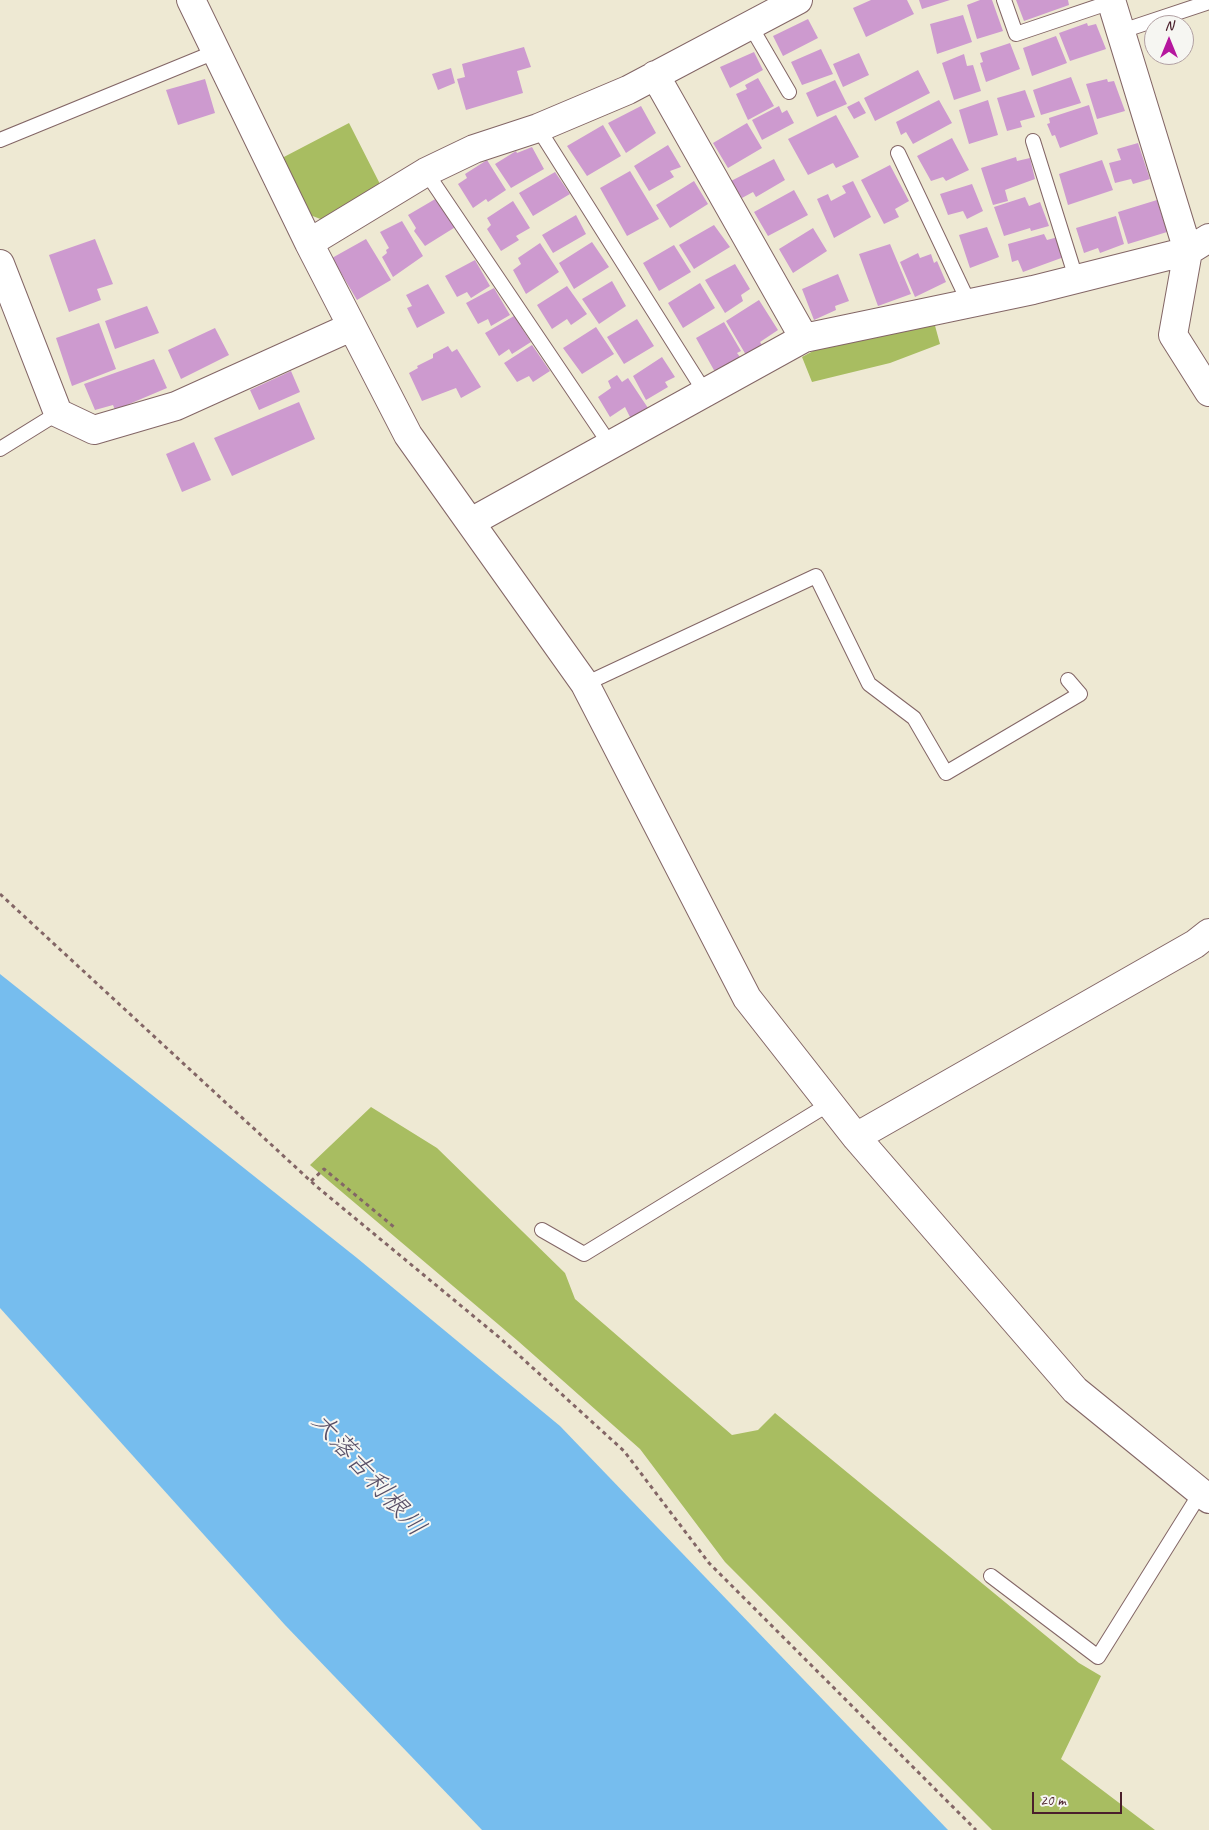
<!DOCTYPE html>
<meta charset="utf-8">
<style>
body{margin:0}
#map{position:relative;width:1209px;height:1830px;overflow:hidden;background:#eee9d3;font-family:Caveat,sans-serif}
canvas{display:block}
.north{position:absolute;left:1144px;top:15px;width:50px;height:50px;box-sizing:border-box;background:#f6f6f2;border:1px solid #b1a0a2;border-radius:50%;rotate:0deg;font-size:14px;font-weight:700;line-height:20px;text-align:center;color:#4a1f2b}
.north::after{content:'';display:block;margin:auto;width:18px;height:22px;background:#b5179e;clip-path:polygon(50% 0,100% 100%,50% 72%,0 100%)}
.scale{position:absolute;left:1032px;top:1792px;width:90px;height:22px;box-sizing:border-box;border:2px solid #4a1f2b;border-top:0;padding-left:6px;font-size:15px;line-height:18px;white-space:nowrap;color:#4a1f2b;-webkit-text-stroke:4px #f6f6f2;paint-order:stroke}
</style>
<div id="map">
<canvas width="1209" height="1830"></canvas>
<div class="north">N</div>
<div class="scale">20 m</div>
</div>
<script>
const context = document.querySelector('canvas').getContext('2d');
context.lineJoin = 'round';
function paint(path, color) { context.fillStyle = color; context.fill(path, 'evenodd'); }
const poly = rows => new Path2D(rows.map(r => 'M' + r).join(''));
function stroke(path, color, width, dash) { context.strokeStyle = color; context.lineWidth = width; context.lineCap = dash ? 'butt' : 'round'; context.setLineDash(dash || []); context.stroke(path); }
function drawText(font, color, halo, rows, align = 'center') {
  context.font = font + ' Caveat,"Klee One",sans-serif'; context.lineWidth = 4; context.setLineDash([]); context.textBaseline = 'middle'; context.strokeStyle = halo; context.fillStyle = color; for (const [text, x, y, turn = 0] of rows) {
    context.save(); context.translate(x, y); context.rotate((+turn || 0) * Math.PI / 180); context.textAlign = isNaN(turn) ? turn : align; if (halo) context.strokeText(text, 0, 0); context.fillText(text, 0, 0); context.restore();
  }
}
paint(poly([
 [349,123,381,186,323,220,310,215,282,158],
 [934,322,940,344,890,363,812,382,802,357,815,350],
 [371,1107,437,1148,565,1273,575,1299,732,1435,758,1430,775,1413,1079,1663,1101,1676,1061,1759,1155,1830,992,1830,725,1562,640,1449,518,1341,310,1165]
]), '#a8bd61');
paint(poly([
 [0,974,357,1258,560,1426,948,1830,482,1830,285,1625,0,1308]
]), '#76bdee');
paint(poly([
 [871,0,907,0,914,14,866,37,853,8],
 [919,0,950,0,922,9],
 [980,0,992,0,1003,31,977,39,967,5],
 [1016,0,1068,0,1069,5,1024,21],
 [963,15,972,42,937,54,930,24],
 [808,19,818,38,783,56,773,36],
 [1087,23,1088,26,1096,24,1106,49,1070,61,1059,33],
 [1056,36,1067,63,1032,76,1023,48],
 [1010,43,1020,69,986,82,980,63,983,62,980,53],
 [524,47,531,67,517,71,523,93,466,110,457,79,465,77,462,64],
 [821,49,833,74,802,85,791,62],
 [754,52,763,70,730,88,720,67],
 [859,53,869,75,843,87,833,64],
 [964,54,967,66,973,65,981,91,954,100,942,63],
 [451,68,455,83,438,90,432,74],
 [918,70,930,93,875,121,864,98],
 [1071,77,1081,103,1041,115,1033,90],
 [758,78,774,106,748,120,736,94,747,89,745,85],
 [205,79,215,113,178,125,166,90],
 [1107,79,1108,82,1114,81,1125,111,1097,119,1086,84],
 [835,80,847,104,817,117,806,93],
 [1025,90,1035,117,1020,121,1022,127,1007,131,997,98],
 [939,100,952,123,913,144,906,132,901,135,896,122],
 [988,100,998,135,969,144,959,110],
 [859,101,866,113,854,119,847,107],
 [1089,105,1098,134,1060,148,1055,135,1052,136,1047,124,1050,123,1049,118],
 [641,106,656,133,626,153,608,123],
 [779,106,782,113,787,110,794,123,762,140,752,120],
 [836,115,859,157,836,168,833,163,808,175,788,139],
 [747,123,762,148,728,168,713,143],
 [603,125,621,156,587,176,567,146],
 [952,138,969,170,946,181,943,177,931,181,917,156],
 [1138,143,1150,179,1133,184,1131,179,1115,183,1109,163,1121,160,1117,149],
 [668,145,681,167,670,171,674,177,649,191,634,166],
 [532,147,544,169,511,188,495,164,516,151,517,153],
 [1016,157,1017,161,1030,158,1035,179,1005,190,1008,201,993,205,981,168],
 [774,159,785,180,756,197,753,192,742,198,731,181],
 [487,160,506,190,488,202,486,199,473,208,458,184,467,178,465,174],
 [1102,160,1113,190,1068,205,1059,174],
 [890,165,909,201,895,209,899,217,884,224,861,180],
 [630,171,659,219,627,236,600,188],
 [555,172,570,194,533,216,519,193],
 [694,181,708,204,670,228,656,205],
 [853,181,871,217,834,238,817,199,828,194,831,201,846,193,842,186],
 [972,184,983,211,967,219,963,211,948,215,940,194],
 [794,190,808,215,768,236,754,212],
 [1025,197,1029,206,1040,202,1049,226,1031,231,1030,228,1004,236,994,207],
 [437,198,457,226,425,246,414,231,416,228,408,215],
 [1157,200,1167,232,1128,244,1118,212],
 [513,201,530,228,516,236,519,240,501,251,487,229,491,225,487,218],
 [576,215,586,234,553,253,542,235],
 [1116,216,1124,244,1100,253,1098,248,1084,253,1076,228],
 [402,221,423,256,393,277,382,257,387,253,386,250,389,248,380,232],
 [714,225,730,247,694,269,679,245],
 [987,227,999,257,970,268,959,235],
 [813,228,827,251,793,273,779,249],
 [1044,234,1047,240,1058,237,1064,257,1023,272,1018,260,1012,262,1008,244],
 [95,239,113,284,97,289,101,300,69,312,49,255],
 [366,239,391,280,357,300,332,258],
 [592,242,609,267,574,289,559,263],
 [540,243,559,272,526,294,513,270,521,264,518,258],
 [890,244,911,294,878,306,859,254],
 [674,245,691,272,659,291,643,263],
 [918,253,920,258,931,254,934,263,937,261,946,282,915,297,900,262],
 [475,260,490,286,471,298,467,292,457,297,445,276],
 [735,264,750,289,741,295,743,301,725,313,705,280],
 [838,274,849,301,835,306,836,310,814,320,802,289],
 [612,281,626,306,599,324,582,299],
 [700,283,715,308,683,328,668,303],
 [428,284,445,313,417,328,407,308,412,306,406,295],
 [567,286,587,314,571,325,567,319,552,329,537,305],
 [494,288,510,315,491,326,488,319,478,324,466,303],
 [759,300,778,330,760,342,762,345,746,355,726,321],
 [147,306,159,333,115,349,105,321],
 [514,316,531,342,512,354,509,349,499,356,485,333],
 [637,319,654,346,624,364,607,337],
 [724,322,741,351,737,353,740,357,715,372,696,338],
 [99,323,116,369,72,386,56,338],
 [596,327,614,354,582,374,563,348],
 [215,328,229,355,181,379,168,350],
 [532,345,550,371,533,382,529,376,517,382,504,363],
 [448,346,452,352,457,349,481,387,461,398,456,388,422,401,409,373,418,368,417,366,433,358,433,354],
 [662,357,675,377,665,382,668,387,646,400,633,376],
 [154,359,167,388,115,410,113,405,95,410,84,384],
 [291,371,300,392,259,410,250,390],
 [617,375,622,382,628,378,648,408,631,419,625,407,610,417,598,397,611,388,608,381],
 [299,402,315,439,232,476,214,438],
 [194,442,211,480,182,492,166,454]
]), '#cd9acf');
const lane = poly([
 [1004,0,1016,34,1111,2],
 [750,25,789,92],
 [1122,31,1209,2],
 [538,128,706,394],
 [0,140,215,52],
 [1033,141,1076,278],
 [898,153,970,305],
 [426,172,611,446],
 [0,449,58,413],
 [585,684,816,576,869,684,914,718,946,773,1080,694,1068,680],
 [542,1230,584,1254,829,1104],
 [991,1576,1098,1657,1201,1492]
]);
const street = poly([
 [191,0,309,243,408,435,585,684,747,998,856,1137,1075,1390,1209,1499],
 [1111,0,1188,251,1173,335,1209,392],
 [655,75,804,338],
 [309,243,426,172,474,149,538,128,628,90,798,0],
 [0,264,58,413,94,430,176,406,351,327],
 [471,522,804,338,1033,290,1188,251,1209,238],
 [856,1137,1195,944,1209,933]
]);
stroke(lane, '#836666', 16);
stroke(street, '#836666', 30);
stroke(poly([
 [0,894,316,1186,500,1338,624,1451,709,1563,976,1830],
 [311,1181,324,1169,394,1227]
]), '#836666', 3, [4, 4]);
stroke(lane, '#fff', 14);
stroke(street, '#fff', 28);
drawText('italic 26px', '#574e66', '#f6f6f2', [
 ["大落古利根川",368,1475,48]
]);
</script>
